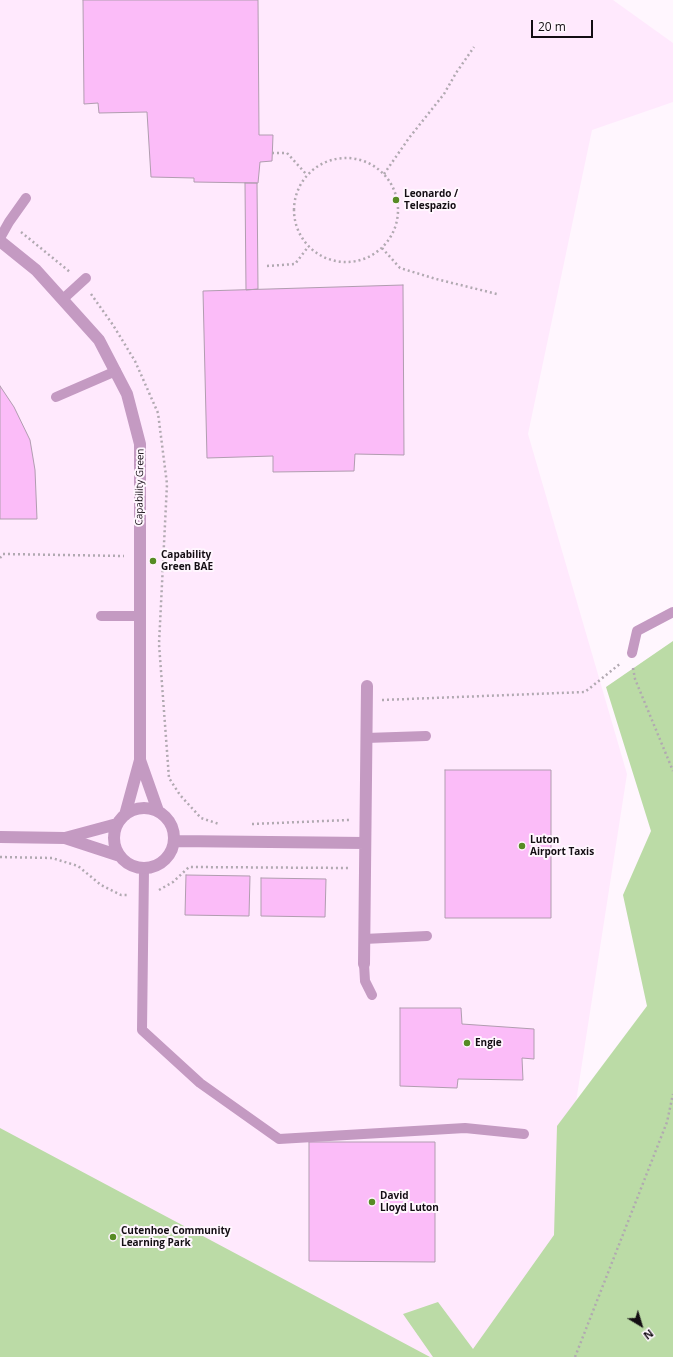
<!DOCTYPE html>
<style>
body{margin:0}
#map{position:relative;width:673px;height:1357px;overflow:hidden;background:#fff6fe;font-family:"Open Sans",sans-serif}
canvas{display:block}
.north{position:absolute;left:621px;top:1305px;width:40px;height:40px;-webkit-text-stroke:3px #fff6fe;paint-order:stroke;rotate:142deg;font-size:11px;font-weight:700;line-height:16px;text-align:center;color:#130d13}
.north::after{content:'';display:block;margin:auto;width:14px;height:18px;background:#130d13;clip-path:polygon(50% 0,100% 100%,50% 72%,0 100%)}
.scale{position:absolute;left:531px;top:20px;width:62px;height:18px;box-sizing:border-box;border:2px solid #130d13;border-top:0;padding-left:5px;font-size:12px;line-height:14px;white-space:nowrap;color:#130d13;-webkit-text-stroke:3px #fff6fe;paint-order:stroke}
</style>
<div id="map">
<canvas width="673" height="1357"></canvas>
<div class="north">N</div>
<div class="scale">20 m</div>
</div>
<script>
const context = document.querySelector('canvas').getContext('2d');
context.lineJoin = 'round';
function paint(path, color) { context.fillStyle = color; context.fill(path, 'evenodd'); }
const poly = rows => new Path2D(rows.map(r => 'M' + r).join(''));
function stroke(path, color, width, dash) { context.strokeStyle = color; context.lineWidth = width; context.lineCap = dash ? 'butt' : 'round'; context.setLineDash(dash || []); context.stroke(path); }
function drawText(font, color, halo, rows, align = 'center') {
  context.font = font + ' "Open Sans",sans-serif'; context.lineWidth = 4; context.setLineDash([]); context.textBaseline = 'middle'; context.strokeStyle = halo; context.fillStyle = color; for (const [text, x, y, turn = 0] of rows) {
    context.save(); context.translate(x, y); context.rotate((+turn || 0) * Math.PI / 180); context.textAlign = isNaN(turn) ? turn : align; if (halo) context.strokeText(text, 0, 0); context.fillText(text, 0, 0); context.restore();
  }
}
paint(poly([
 [0,0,613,0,673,43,673,102,592,130,528,434,627,774,574,1115,550,1357,0,1357]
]), '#ffe9fd');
paint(poly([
 [673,641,673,1357,433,1357,403,1314,438,1302,473,1349,554,1235,557,1126,647,1006,623,895,651,831,606,687],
 [0,1128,430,1357,0,1357]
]), '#bbdba6');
const building = poly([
 [83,0,258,0,259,135,273,135,272,161,260,162,258,183,194,182,194,178,151,177,147,112,99,113,98,103,84,104,83,0],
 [245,183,257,183,258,289,246,290,245,183],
 [403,285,404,455,355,454,354,471,273,472,273,456,207,458,203,291,403,285],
 [0,386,14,407,30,440,35,470,37,519,0,519,0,386],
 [445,770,551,770,551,918,445,918,445,770],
 [186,875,250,876,249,916,185,915,186,875],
 [261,878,326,879,325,917,261,916,261,878],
 [400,1008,461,1008,462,1024,534,1029,534,1059,522,1058,523,1080,458,1079,457,1088,400,1086,400,1008],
 [309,1142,435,1142,435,1262,309,1261,309,1142]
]);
paint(building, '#fbbcf8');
stroke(building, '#b19db0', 1);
stroke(poly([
 [272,153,287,153,307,175],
 '294 210a52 52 0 1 1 104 0a52 52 0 1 1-104 0Z',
 [384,174,409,138,444,94,456,73,474,47],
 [21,232,70,272],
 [382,248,400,268,436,279,497,294],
 [267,266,295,264,308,247],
 [91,294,113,325,135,361,158,413,167,484,159,644,169,778,180,795,201,818,219,824],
 [0,558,3,554,124,556],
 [633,668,635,679,673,771],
 [382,700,585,692,621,663],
 [252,824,349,820],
 [0,857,52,858,78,866,101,885,121,895,129,895],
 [159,890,173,882,189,867,349,868],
 [575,1357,667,1122,673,1094]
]), '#b1a9b1', 2.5, [2, 3]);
stroke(poly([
 [0,238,9,222,26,198],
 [63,299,86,278],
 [56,397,116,371],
 [101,616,139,616],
 [632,653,637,631,673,612],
 [366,738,426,736],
 [144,869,142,1030,200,1083,279,1139,465,1128,524,1134],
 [364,939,427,936],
 [364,964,365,981,372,995]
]), '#c49ac2', 10);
stroke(poly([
 [0,241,36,270,99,340,127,394,140,444,140,760],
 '114 838a30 30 0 1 1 60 0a30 30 0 1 1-60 0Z',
 [125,815,140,760,158,811],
 [117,824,65,838,120,856],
 [0,837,65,838],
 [175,841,365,843],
 [364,964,367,686]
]), '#c49ac2', 12);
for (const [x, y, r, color] of [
 [396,200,4,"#568b24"],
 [153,561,4,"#568b24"],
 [522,846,4,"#568b24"],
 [467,1043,4,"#568b24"],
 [372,1202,4,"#568b24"],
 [113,1237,4,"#568b24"]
]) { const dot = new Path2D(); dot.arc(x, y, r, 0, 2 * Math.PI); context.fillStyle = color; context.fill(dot); stroke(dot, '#fff6fe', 1.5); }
drawText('bold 10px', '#130d13', '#fff6fe', [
 ["Leonardo /",404,194],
 ["Telespazio",404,206],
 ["Capability",161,555],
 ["Green BAE",161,567],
 ["Luton",530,840],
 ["Airport Taxis",530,852],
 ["Engie",475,1043],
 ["David",380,1196],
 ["Lloyd Luton",380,1208],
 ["Cutenhoe Community",121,1231],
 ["Learning Park",121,1243]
], 'left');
drawText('10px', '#130d13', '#fff6fe', [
 ["Capability Green",140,487,-89]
]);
</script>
